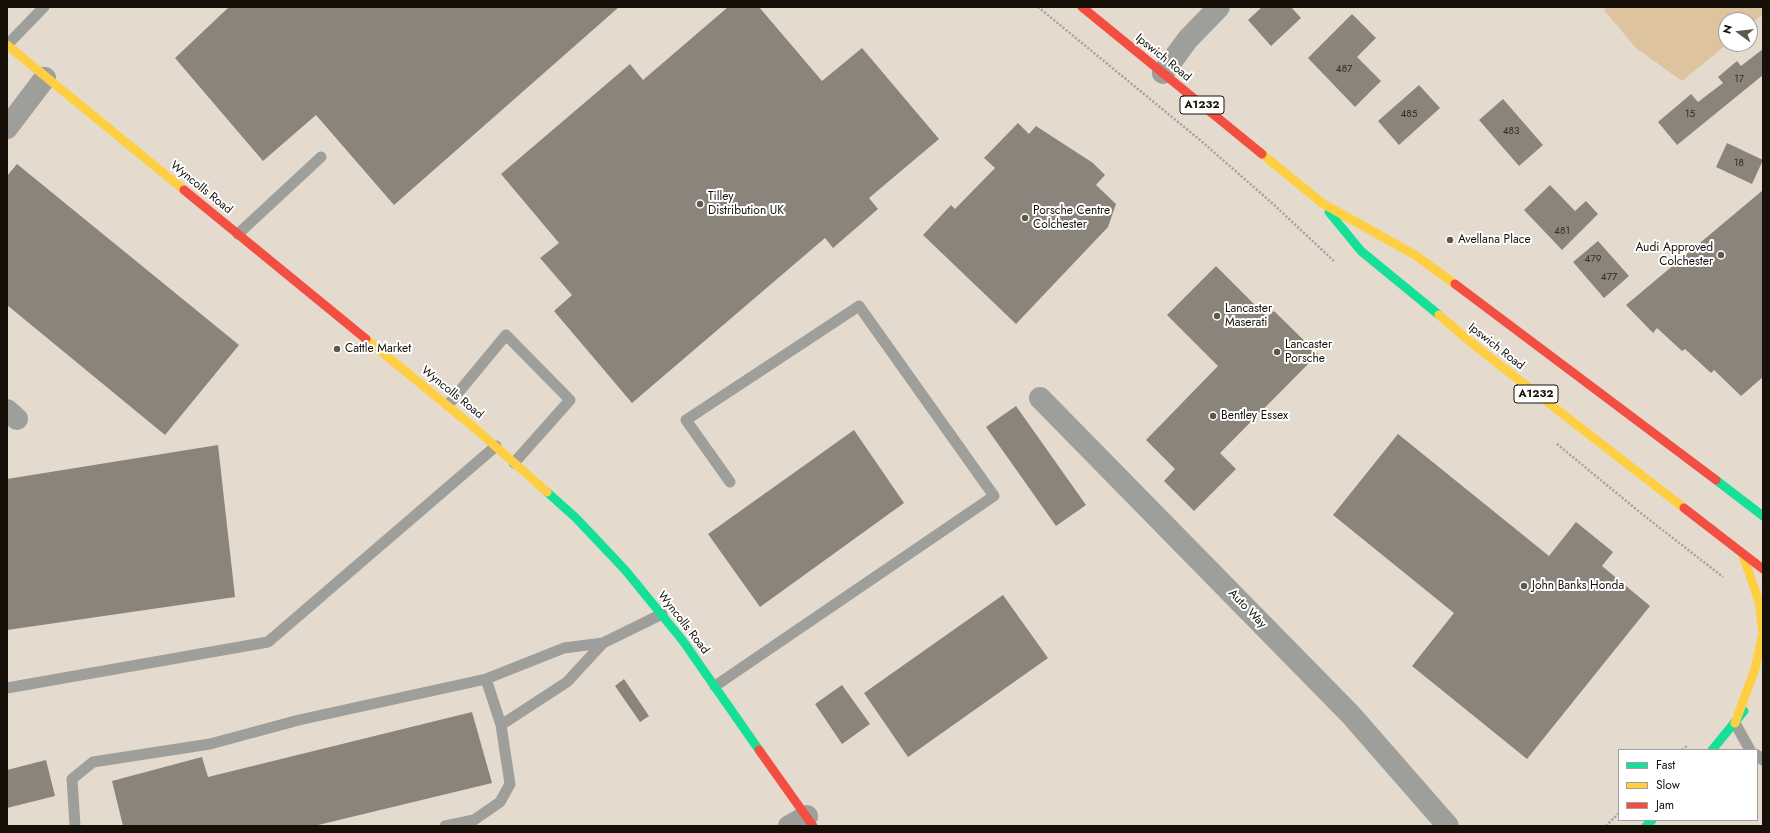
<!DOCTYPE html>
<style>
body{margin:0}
#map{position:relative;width:1770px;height:833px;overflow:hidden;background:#e4dbce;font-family:Jost,sans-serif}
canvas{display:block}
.frame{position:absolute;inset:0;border:8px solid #161008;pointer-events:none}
.legend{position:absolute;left:1618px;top:749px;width:140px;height:72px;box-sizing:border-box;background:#fff;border:1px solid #a29f9c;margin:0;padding:5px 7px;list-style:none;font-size:12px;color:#161008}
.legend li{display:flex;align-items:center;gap:8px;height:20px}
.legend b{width:20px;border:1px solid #a29f9c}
.north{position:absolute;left:1718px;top:12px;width:40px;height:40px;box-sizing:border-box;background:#fff;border:1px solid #a29f9c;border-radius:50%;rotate:285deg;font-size:11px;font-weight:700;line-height:16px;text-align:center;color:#161008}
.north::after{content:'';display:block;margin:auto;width:14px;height:18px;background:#5e574d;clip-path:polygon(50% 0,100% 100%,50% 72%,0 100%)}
</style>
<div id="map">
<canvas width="1770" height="833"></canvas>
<div class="frame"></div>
<ul class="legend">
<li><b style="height:5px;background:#16e098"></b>Fast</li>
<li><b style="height:5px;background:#ffcf43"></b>Slow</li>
<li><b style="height:5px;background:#f24e42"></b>Jam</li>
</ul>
<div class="north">N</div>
</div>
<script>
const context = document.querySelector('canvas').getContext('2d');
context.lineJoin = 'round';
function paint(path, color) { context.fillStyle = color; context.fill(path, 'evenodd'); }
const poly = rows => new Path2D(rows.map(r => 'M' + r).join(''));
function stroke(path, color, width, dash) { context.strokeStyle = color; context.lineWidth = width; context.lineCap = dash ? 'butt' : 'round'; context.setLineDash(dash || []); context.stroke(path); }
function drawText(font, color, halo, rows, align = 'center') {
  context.font = font + ' Jost,sans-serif'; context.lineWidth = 4; context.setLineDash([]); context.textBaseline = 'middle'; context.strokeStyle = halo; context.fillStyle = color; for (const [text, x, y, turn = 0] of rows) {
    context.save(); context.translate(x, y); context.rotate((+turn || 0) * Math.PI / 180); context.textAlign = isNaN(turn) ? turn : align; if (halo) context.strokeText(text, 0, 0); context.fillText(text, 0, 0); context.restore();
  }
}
paint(poly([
 [1607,7,1763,7,1763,14,1750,25,1750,20,1726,20,1727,44,1682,81,1636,48,1604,10]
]), '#ddc49e');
paint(poly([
 [229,7,619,7,394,205,316,115,263,161,175,58],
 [728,7,759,7,822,81,862,48,939,139,869,198,878,209,833,248,825,238,632,403,554,311,572,295,540,258,559,243,501,174,630,64,643,80],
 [1262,7,1291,7,1301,18,1271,46,1248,20],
 [1352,14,1376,38,1357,57,1381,81,1355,107,1308,58],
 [1763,49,1763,75,1677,145,1658,122,1691,94,1698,102,1723,83,1718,77,1737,61,1741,66],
 [1419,85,1440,108,1399,145,1378,121],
 [1503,99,1543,145,1519,166,1479,120],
 [1018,123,1029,134,1036,126,1093,163,1105,175,1096,185,1116,204,1108,227,1016,324,923,235,951,205,955,209,995,168,984,158],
 [1727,143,1763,160,1752,184,1716,167],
 [17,164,239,345,165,435,7,305,7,176],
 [1550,185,1575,211,1586,201,1598,214,1562,250,1524,210],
 [1763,190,1763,377,1741,396,1714,370,1711,373,1685,349,1682,351,1657,328,1653,333,1626,305],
 [1598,241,1629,276,1604,298,1573,262],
 [1216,266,1267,317,1274,311,1318,354,1220,453,1236,469,1194,511,1164,481,1175,469,1146,440,1218,366,1167,315],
 [1016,406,1086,505,1056,526,986,427],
 [854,430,904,503,760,607,708,534],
 [1398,434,1549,556,1576,522,1613,552,1602,566,1650,606,1527,759,1412,666,1454,613,1333,515],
 [218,445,235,597,7,630,7,479],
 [1003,595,1048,658,908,757,864,693],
 [624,679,649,716,640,722,615,686],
 [842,685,870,724,842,744,815,704],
 [472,712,492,783,314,826,123,826,112,781,202,757,208,777],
 [46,760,55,796,7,808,7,770]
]), '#8a847a');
stroke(poly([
 [1038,7,1200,140,1272,203,1335,262],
 [1557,444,1642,514,1723,577],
 [1682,750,1688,745],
 [1606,826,1619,813]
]), '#a3a19d', 2.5, [2, 2]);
stroke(poly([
 [7,45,44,7],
 [238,234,321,157],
 [448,405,506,335,570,400,514,463],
 [486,679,501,725],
 [715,686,994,496,859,306,686,420,730,482],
 [7,688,268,642,496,446],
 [1735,723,1750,750],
 [1757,755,1763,760],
 [75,826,72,779,93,762,210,744,299,720,486,679,564,648,603,643,662,614],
 [445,826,474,820,500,802,510,784,501,725,567,682,603,643]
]), '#9e9f9b', 11);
stroke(poly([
 [1163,73,1188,39,1219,7],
 [7,128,45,78],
 [1040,398,1351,715,1448,826],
 [7,410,17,419],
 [789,826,807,816]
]), '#9e9f9b', 22);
stroke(poly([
 [1329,212,1361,251,1439,315],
 [1716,480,1763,516],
 [547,492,576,518,626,571,683,641,759,750],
 [1712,750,1744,711],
 [1646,826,1652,820]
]), '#16e098', 9);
stroke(poly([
 [7,45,184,190],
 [1262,154,1322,203,1415,255,1455,284],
 [1439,315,1479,349,1684,508],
 [366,339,477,430,547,492],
 [1735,723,1755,669,1763,633,1759,602,1743,555]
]), '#ffcf43', 9);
stroke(poly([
 [1082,7,1262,154],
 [184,190,366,339],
 [1455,284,1716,480],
 [1684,508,1763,569],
 [759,750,813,826]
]), '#f24e42', 9);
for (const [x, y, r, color] of [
 [700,204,4,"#5e574d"],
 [1025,218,4,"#5e574d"],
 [1450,240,4,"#5e574d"],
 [1721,255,4,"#5e574d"],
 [1217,316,4,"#5e574d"],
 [337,349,4,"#5e574d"],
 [1277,352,4,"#5e574d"],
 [1213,416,4,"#5e574d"],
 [1524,586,4,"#5e574d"]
]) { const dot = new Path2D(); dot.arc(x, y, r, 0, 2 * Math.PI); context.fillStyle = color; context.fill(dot); stroke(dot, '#fff', 1.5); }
drawText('10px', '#332d24', null, [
 ["487",1344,70],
 ["17",1739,80],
 ["485",1409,115],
 ["15",1690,115],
 ["483",1511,132],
 ["18",1739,164],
 ["481",1562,232],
 ["479",1593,260],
 ["477",1609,278]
]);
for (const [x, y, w] of [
 [1202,105,44],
 [1536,394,44]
]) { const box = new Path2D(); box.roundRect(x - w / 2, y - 9, w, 18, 3); context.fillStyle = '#fff'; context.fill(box); stroke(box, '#161008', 1); }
drawText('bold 11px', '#161008', null, [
 ["A1232",1202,105],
 ["A1232",1536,394]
]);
drawText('12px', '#161008', '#fff', [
 ["Ipswich Road",1163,58,39],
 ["Wyncolls Road",201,188,39],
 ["Ipswich Road",1496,347,38],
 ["Wyncolls Road",452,393,39],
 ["Auto Way",1247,609,46],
 ["Wyncolls Road",683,623,52]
]);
drawText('12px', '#161008', '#fff', [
 ["Tilley",708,197],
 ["Distribution UK",708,211],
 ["Porsche Centre",1033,211],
 ["Colchester",1033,225],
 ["Avellana Place",1458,240],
 ["Audi Approved",1713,248,"right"],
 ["Colchester",1713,262,"right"],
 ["Lancaster",1225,309],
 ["Maserati",1225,323],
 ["Lancaster",1285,345],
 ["Porsche",1285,359],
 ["Cattle Market",345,349],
 ["Bentley Essex",1221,416],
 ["John Banks Honda",1532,586]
], 'left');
</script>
